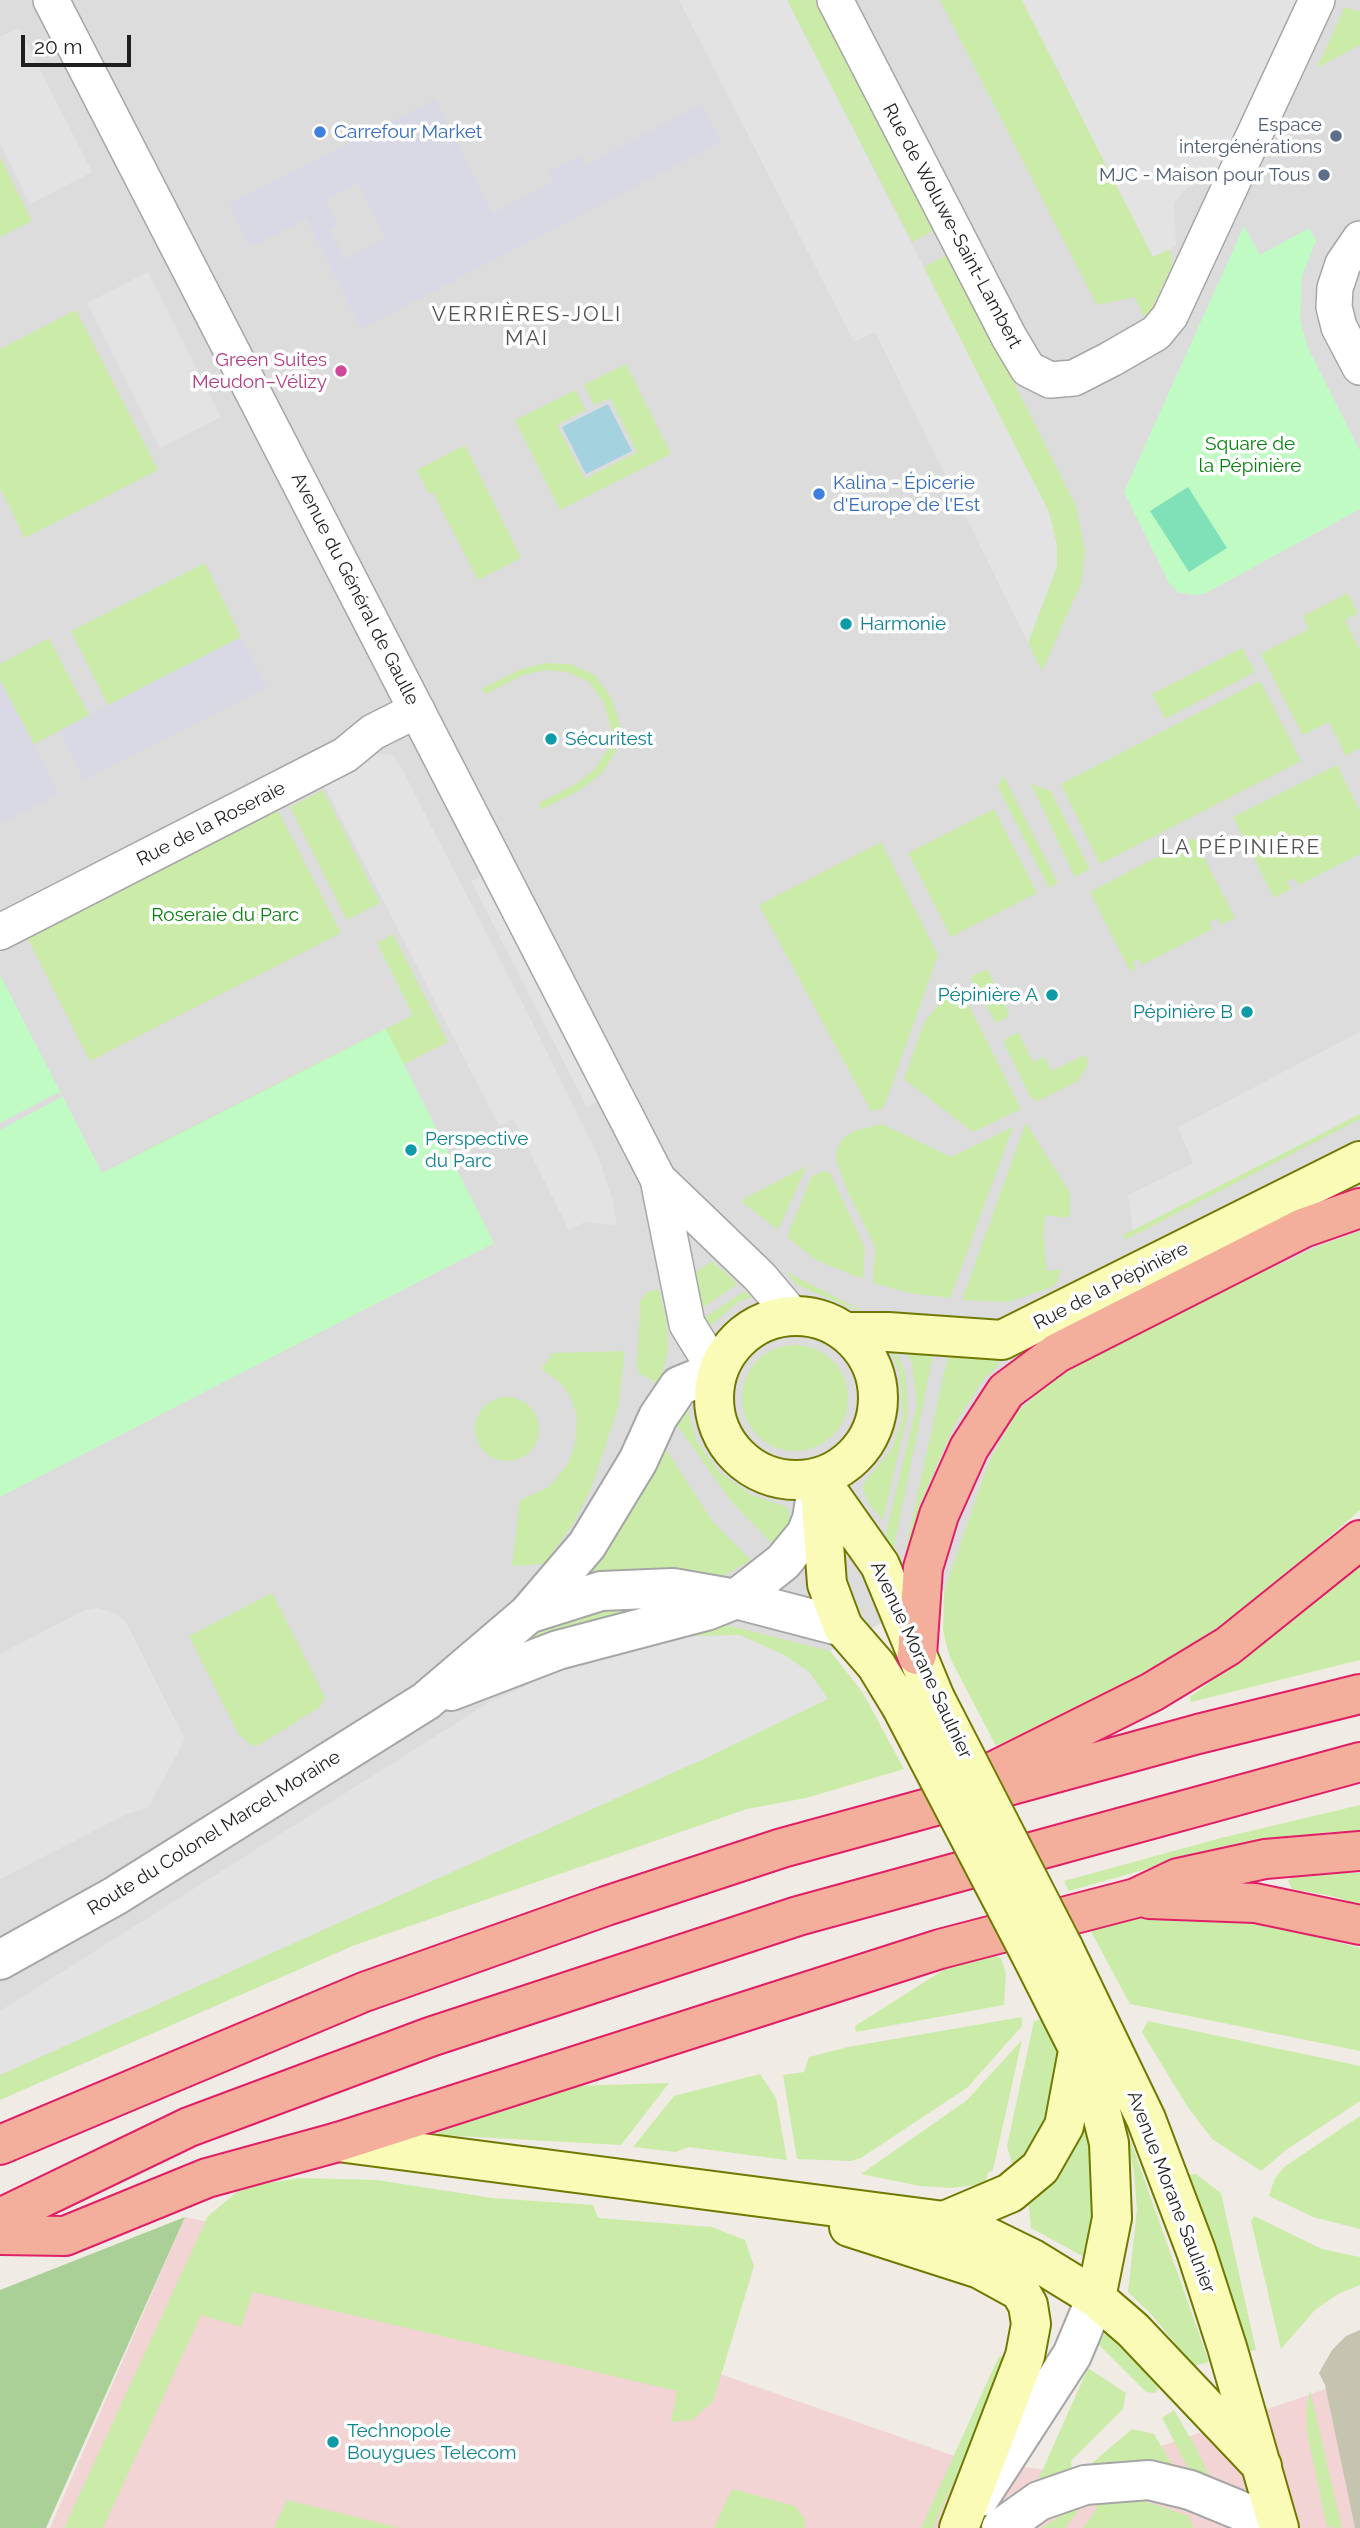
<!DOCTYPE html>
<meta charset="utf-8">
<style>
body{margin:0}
#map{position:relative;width:1360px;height:2528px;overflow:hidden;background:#f0ece5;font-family:Raleway,sans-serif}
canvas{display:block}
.scale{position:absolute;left:21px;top:35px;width:110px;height:32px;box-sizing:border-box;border:4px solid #1f1f1f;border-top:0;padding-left:9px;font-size:21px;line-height:24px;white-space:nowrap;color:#1f1f1f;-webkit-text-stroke:5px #fff;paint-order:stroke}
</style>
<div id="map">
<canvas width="1360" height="2528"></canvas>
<div class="scale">20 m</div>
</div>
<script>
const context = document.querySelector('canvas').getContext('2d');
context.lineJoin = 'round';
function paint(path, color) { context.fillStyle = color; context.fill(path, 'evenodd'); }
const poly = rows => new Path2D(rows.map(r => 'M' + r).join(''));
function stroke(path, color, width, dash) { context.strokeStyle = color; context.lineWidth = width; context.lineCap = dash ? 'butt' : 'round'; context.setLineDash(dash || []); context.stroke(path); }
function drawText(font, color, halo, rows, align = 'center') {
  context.font = font + ' Raleway,sans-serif'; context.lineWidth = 7; context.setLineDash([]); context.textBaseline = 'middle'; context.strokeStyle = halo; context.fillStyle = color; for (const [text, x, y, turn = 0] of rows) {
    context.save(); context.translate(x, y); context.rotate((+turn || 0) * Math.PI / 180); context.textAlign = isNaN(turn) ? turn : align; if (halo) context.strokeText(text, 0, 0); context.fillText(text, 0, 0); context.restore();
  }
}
paint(poly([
 [0,0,1360,0,1360,1367,830,1651,862,1692,0,2094]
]), '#dddcdc');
paint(poly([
 [185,2217,414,2267,966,2460,1081,2474,1360,2377,1360,2528,50,2528]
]), '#f1d4d3');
paint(poly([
 [1360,2330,1360,2528,1355,2528,1325,2385,1319,2373,1332,2350,1346,2336]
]), '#c5c4b0');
paint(poly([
 [787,0,816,0,937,229,912,242],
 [940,0,1022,0,1153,257,1169,249,1171,253,1172,267,1151,310,1144,317,1135,297,1097,305],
 [1345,7,1360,12,1360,45,1317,68],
 [0,157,32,221,0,237],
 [949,254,1076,506,1085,551,1081,583,1042,671,1028,643,1057,566,924,267],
 [76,310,158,470,25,538,0,488,0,349],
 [626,364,671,454,560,510,515,420,575,390,586,410,557,425,585,479,637,452,610,398,594,405,584,385],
 [465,445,521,558,478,580,433,492,429,494,417,470],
 [205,563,241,637,108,705,71,631],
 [1348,593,1358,613,1345,620,1360,650,1360,748,1346,756,1329,722,1303,735,1261,654,1309,629,1303,616],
 [49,638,89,715,34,744,0,680,0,664],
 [1242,648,1255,672,1165,719,1152,694],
 [545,663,570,664,595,675,612,699,621,728,615,753,602,773,579,791,540,810,539,803,576,784,595,769,607,750,611,728,604,703,589,682,567,672,545,670,523,675,486,694,481,689,521,669],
 [1260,681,1301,761,1100,864,1061,784],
 [1337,765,1360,811,1360,854,1299,885,1295,878,1287,882,1291,889,1274,898,1233,817],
 [1003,775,1058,883,1049,888,998,787],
 [1031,784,1051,791,1090,869,1075,877],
 [323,790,380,903,347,920,290,807],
 [994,809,1037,893,951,937,908,853],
 [278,811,341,933,90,1061,28,939],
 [1194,838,1235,918,1221,925,1218,918,1209,922,1212,929,1142,965,1139,959,1133,962,1136,968,1130,971,1090,892],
 [881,842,938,955,885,1104,882,1109,871,1111,759,905],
 [393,934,448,1042,162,1187,144,1151,413,1015,377,943],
 [987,969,1009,1013,1007,1018,996,1023,971,980,972,976],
 [957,982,1021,1109,973,1132,904,1079,924,1023],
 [1018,1032,1033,1062,1044,1057,1052,1071,1085,1055,1089,1063,1078,1081,1038,1101,1031,1098,1004,1043,1006,1038],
 [1360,1113,1360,1119,1125,1240,1123,1235,1133,1230],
 [1026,1123,1070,1193,1070,1215,1066,1218,1046,1215,1043,1234,1047,1271,1060,1269,1058,1280,1055,1286,1008,1302,962,1300],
 [882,1124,951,1157,1013,1127,950,1298,910,1293,873,1283,875,1246,847,1190,836,1159,837,1149,844,1137,854,1131],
 [807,1166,778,1230,742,1202,745,1198],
 [824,1171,830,1173,865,1248,863,1279,816,1260,787,1237,812,1176],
 [1360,1231,1360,1510,1230,1624,1134,1680,996,1746,950,1658,943,1631,944,1592,989,1462,1016,1413,1053,1380,1098,1348,1324,1244],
 [712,1261,738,1284,702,1308,693,1274],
 [785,1271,863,1311,898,1356,905,1371,908,1412,883,1520,869,1504,863,1488,865,1481,892,1449,903,1416,900,1373,893,1355,862,1312,797,1285],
 [659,1289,667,1324,668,1349,663,1373,656,1383,639,1373,637,1366,640,1301,647,1292],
 [745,1291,752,1297,738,1302,707,1329,705,1317],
 '742 1398a53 53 0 1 1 106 0a53 53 0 1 1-106 0Z',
 [625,1351,618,1408,591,1489,573,1524,544,1564,512,1566,520,1500,549,1487,568,1464,575,1444,577,1417,572,1400,561,1383,541,1369,553,1353],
 [908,1354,933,1355,894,1547,889,1546,886,1533,917,1405,912,1363],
 [948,1356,996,1359,999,1365,983,1380,956,1422,921,1502,909,1549,906,1548],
 '475 1429a32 32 0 1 1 64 0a32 32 0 1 1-64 0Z',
 [687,1406,696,1440,719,1472,752,1495,787,1507,791,1523,774,1546,731,1501,673,1419],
 [665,1448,713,1522,751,1560,714,1582,588,1576,635,1505],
 [1360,1567,1360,1660,1191,1702,1190,1697],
 [272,1593,325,1697,320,1707,257,1746,251,1745,239,1735,189,1636],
 [681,1600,528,1649,519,1641,551,1620,581,1609],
 [723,1624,830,1651,863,1693,904,1769,806,1798,747,1809,355,1945,0,2100,0,2075,708,1757,786,1656,740,1635,693,1636],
 [1360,1805,1360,1833,1329,1832,1224,1847,1069,1891,1064,1881,1221,1838],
 [1336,1873,1360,1873,1360,1905,1332,1896,1292,1889,1288,1881,1293,1877],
 [1136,1917,1192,1917,1260,1922,1360,1948,1360,2051,1130,2004,1088,1926],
 [989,1954,1001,1958,1006,1973,1004,2005,856,2032,855,2026,945,1969],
 [1022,2017,1022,2026,968,2087,861,2158,851,2161,797,2159,783,2075,804,2072,809,2057,848,2047],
 [1047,2018,1060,2052,1051,2120,1014,2171,1007,2146,1034,2021],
 [1148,2021,1360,2066,1360,2101,1286,2150,1261,2171,1212,2139,1187,2106,1142,2032],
 [1022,2040,993,2170,988,2173,985,2184,951,2188,920,2186,861,2174,966,2101],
 [760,2074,776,2098,787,2160,688,2147,676,2152,633,2147,674,2096],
 [669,2083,621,2145,439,2135,437,2131,438,2127,574,2086],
 [1086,2103,1097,2199,1086,2258,1031,2228,1028,2199],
 [1360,2116,1360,2229,1313,2217,1269,2196,1274,2180,1284,2167],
 [1126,2137,1130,2139,1209,2362,1194,2366,1150,2313,1128,2292,1137,2209,1134,2172],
 [1196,2174,1221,2193,1256,2350,1245,2352,1187,2175],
 [300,2178,377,2180,492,2198,593,2205,598,2218,712,2227,745,2240,754,2266,713,2402,692,2420,671,2422,677,2391,253,2292,241,2327,201,2315,103,2528,64,2528,208,2216,243,2187],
 [1254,2216,1322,2249,1360,2257,1360,2285,1338,2294,1315,2310,1281,2349,1251,2221],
 [1108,2331,1159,2388,1155,2393,1146,2392,1097,2343],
 [999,2356,1005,2358,990,2400,933,2528,921,2528],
 [1088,2368,1126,2393,1123,2409,1071,2461,1072,2470,1035,2487],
 [1310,2390,1342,2528,1327,2527,1307,2433,1306,2412],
 [1174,2410,1194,2444,1212,2481,1190,2472,1162,2418],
 [1132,2429,1154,2434,1174,2468,1137,2462,1090,2465],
 [732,2489,795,2506,804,2518,805,2528,714,2528],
 [1097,2499,1147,2502,1189,2516,1193,2528,1083,2528,1096,2510],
 [287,2500,400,2528,274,2528],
 [1079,2510,1065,2528,1041,2528,1067,2512]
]), '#cbeba9');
paint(poly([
 [185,2217,46,2528,0,2528,0,2290]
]), '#aad098');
paint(poly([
 [1244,226,1260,255,1309,228,1316,241,1302,276,1300,319,1308,348,1360,451,1360,509,1204,594,1192,595,1178,592,1169,583,1124,492],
 [0,975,102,1173,386,1029,494,1243,0,1497,0,1130,62,1097,59,1092,0,1123]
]), '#c0fbc4');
paint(poly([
 [1188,487,1227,548,1189,572,1150,511]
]), '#80e1b9');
paint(poly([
 [679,0,787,0,1049,512,1057,545,1057,566,1028,643,875,332,854,342],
 [1022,0,1304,0,1228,168,1187,188,1174,203,1176,246,1153,257],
 [19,28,92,172,30,204,0,143,0,37],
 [148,272,221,417,160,448,87,303],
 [378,753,394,756,402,769,536,1030,597,1154,613,1201,617,1225,585,1222,569,1230,513,1119,499,1126,323,783],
 [481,876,597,1102,587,1107,471,881],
 [1360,1032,1360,1114,1133,1230,1128,1195,1193,1163,1178,1127],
 [97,1608,114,1613,126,1622,185,1739,148,1808,127,1814,0,1879,0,1654,85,1610],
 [740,1635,786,1656,809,1672,828,1699,708,1757,0,2075,0,2011,488,1703,575,1664,677,1637]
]), '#e3e3e3');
paint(poly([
 [435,99,493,213,553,182,548,172,579,156,584,166,702,104,721,142,361,329,306,219,251,247,229,204],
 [358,183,386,238,345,259,330,230,338,225,325,200],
 [241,637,267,687,85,780,59,731],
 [0,680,59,794,0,824]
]), '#d9d9e6');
paint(poly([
 [608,404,632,451,586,474,562,427]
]), '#a4d3df');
const minor = poly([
 [51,0,658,1179,687,1324,716,1371],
 [835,0,1009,337,1028,369,1050,380,1074,378,1111,359,1156,333,1170,316,1317,0],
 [1360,239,1343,264,1335,288,1334,307,1339,327,1360,367],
 [0,932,345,755,373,732,417,710],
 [658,1179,760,1277,793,1316]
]);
const tertiary = poly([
 [528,1614,601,1591,673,1588,736,1599,843,1627],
 [451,1691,558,1650,706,1611,736,1599,783,1562,806,1534,812,1519,817,1488],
 [0,1960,115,1896,426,1701,528,1614,587,1545,638,1461,658,1417,679,1386,716,1371],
 [980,2497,1072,2355,1096,2298],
 [1001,2528,1039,2501,1085,2485,1149,2480,1190,2490,1278,2526]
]);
const secondary = poly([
 '714 1398a82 82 0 1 1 164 0a82 82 0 1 1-164 0Z',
 [845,1332,888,1332,1002,1340,1360,1161],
 [819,1478,827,1584,843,1627,876,1665,901,1706],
 [820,1480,880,1565,935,1698],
 [1063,1947,1146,2119,1196,2251,1227,2347,1279,2528],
 [1031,1955,1078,2048,1099,2103,1109,2143,1112,2218,1096,2298],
 [338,2142,944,2221,988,2237,1031,2258,1096,2298,1133,2330,1262,2466],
 [944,2221,1010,2193,1040,2168,1064,2126,1078,2051],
 [849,2227,980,2269,1020,2291,1028,2305,1031,2324,1025,2356,959,2528]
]);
const trunk = poly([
 [917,1655,923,1568,939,1515,969,1448,1006,1391,1057,1353,1303,1228,1360,1208],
 [990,1773,1152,1692,1228,1646,1360,1540],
 [1149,1899,1255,1903,1360,1925],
 [0,2145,364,1992,606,1906,782,1848,1198,1734,1360,1694],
 [0,2218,189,2127,430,2037,798,1916,1360,1762],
 [0,2235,65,2236,207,2178,338,2142,940,1949,1136,1898,1178,1878,1265,1859,1360,1851]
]);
stroke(minor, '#a6a6a6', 38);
stroke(tertiary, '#a6a6a6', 42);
stroke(secondary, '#707a02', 42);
stroke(trunk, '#e01f66', 42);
stroke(minor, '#fff', 35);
stroke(tertiary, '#fff', 38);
stroke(secondary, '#fafbb7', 38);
stroke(trunk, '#f4ae9c', 38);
const secondaryBridge = poly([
 [935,1698,1063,1947],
 [901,1706,1031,1955]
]);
stroke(secondaryBridge, '#707a02', 42, []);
stroke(secondaryBridge, '#fafbb7', 38);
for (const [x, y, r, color] of [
 [320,132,7,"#3f7fe0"],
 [1336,136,7,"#5c6f8a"],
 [1324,175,7,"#5c6f8a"],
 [341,371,7,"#d1479c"],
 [819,494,7,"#3f7fe0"],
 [846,624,7,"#0f9aa8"],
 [551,739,7,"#0f9aa8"],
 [1052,995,7,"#0f9aa8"],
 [1247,1012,7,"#0f9aa8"],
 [411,1150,7,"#0f9aa8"],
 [333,2442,7,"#0f9aa8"]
]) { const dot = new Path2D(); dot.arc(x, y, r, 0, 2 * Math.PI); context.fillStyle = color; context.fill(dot); stroke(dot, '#fff', 2.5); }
drawText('19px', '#4e5e75', '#fff', [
 ["Espace",1322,125],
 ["intergénérations",1322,147],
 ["MJC - Maison pour Tous",1310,175]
], 'right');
drawText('19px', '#366cbe', '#fff', [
 ["Carrefour Market",334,132],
 ["Kalina - Épicerie",833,483],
 ["d'Europe de l'Est",833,505]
], 'left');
drawText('19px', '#1f1f1f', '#fff', [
 ["Rue de Woluwe-Saint-Lambert",952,226,62],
 ["Avenue du Général de Gaulle",355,589,63],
 ["Rue de la Roseraie",211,824,-27],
 ["Rue de la Pépinière",1111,1286,-27],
 ["Avenue Morane Saulnier",921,1660,65],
 ["Route du Colonel Marcel Moraine",214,1833,-32],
 ["Avenue Morane Saulnier",1171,2192,69]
]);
drawText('19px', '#b23c85', '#fff', [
 ["Green Suites",327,360],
 ["Meudon–Vélizy",327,382]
], 'right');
drawText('19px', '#08810f', '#fff', [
 ["Square de",1250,444],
 ["la Pépinière",1250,466],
 ["Roseraie du Parc",225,915]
]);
drawText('19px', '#0d838f', '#fff', [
 ["Harmonie",860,624],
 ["Sécuritest",565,739],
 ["Pépinière A",1038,995,"right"],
 ["Pépinière B",1233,1012,"right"],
 ["Perspective",425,1139],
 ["du Parc",425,1161],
 ["Technopole",347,2431],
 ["Bouygues Telecom",347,2453]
], 'left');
context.letterSpacing = '2px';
drawText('21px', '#525252', '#fff', [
 ["VERRIÈRES-JOLI",527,315],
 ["MAI",527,339],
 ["LA PÉPINIÈRE",1241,848]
]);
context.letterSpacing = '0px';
</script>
